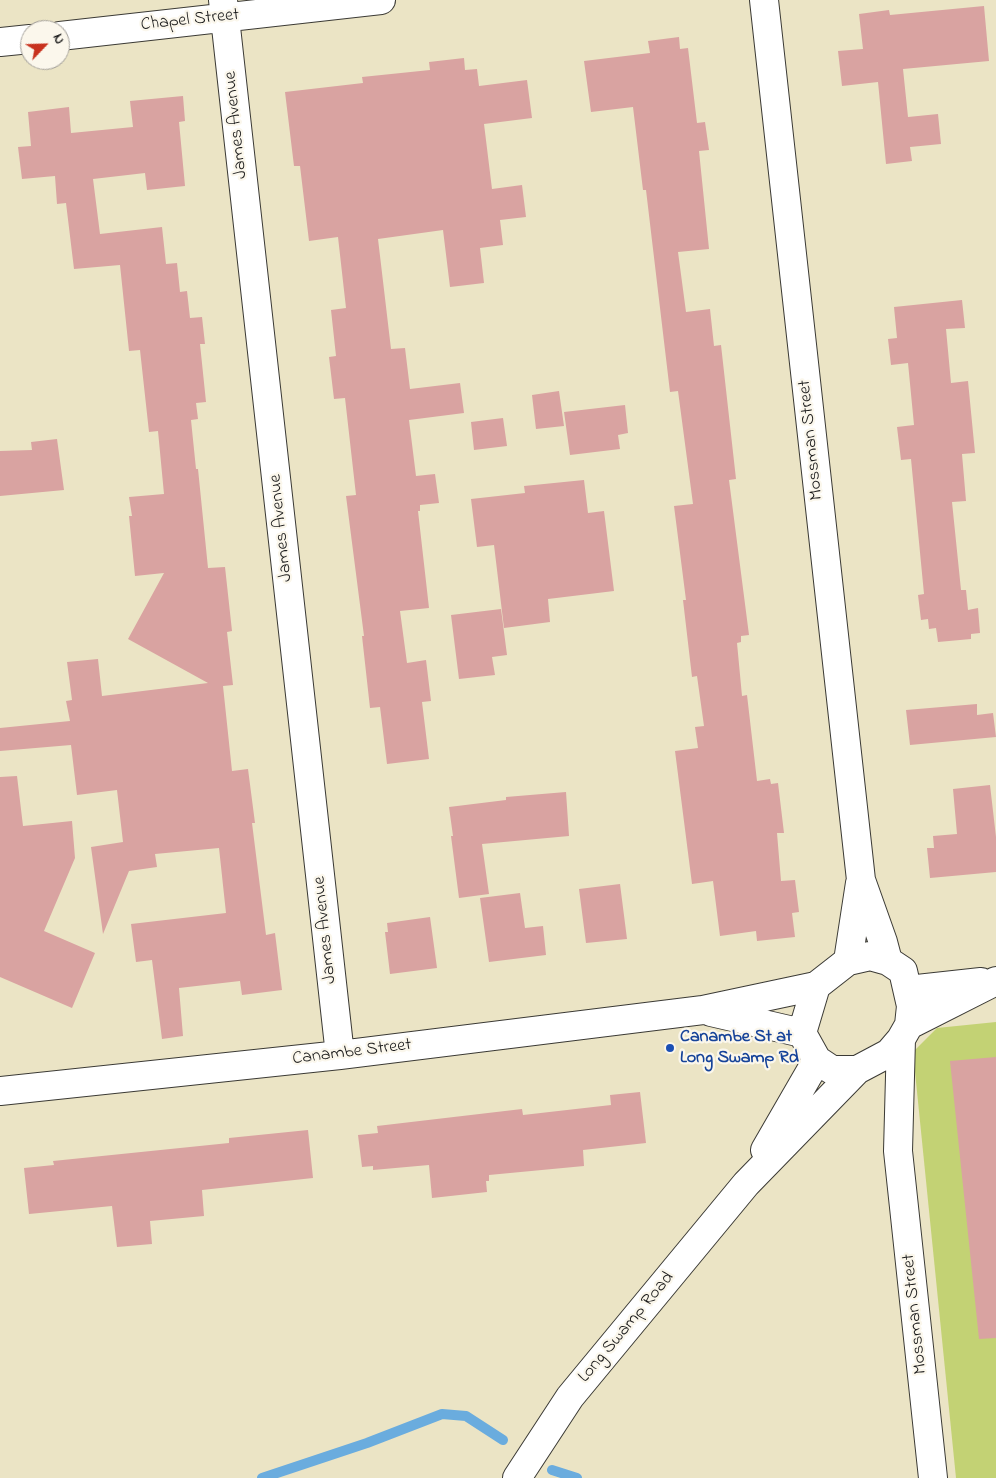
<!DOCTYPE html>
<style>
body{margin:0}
#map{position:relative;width:996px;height:1478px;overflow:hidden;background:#ebe4c5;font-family:"Indie Flower",sans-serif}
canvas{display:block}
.north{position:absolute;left:20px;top:20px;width:50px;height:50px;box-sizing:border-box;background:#fbf7ec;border:1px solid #a29f99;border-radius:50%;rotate:66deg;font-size:14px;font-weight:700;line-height:20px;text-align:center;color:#1c1c1c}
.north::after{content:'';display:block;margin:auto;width:18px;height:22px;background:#c8321e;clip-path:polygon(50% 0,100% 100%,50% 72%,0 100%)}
</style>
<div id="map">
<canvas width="996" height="1478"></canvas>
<div class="north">N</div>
</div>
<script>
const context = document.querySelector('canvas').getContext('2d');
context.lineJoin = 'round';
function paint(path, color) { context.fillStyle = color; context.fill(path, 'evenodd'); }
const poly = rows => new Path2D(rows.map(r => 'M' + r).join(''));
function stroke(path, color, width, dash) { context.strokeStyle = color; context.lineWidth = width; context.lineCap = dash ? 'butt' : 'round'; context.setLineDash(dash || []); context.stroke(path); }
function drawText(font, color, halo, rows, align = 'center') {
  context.font = font + ' "Indie Flower",sans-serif'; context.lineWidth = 4.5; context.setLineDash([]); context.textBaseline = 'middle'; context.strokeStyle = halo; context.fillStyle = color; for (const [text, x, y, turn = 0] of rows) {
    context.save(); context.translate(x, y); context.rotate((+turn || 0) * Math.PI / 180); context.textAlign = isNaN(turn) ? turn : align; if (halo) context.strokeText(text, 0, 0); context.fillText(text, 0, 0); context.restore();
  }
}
paint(poly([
 [996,1022,996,1478,956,1478,913,1052,937,1028]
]), '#c3d274');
stroke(poly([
 [552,1470,577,1478],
 [262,1478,367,1443,442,1414,466,1416,503,1440]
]), '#6aacde', 10);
paint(poly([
 [984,6,989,61,903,69,908,117,938,114,941,144,910,147,912,161,886,164,878,82,842,86,838,51,863,49,859,14,889,10,890,15],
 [679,37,680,49,688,48,697,123,705,122,709,150,699,151,709,249,678,252,686,312,710,309,714,346,721,345,736,479,729,480,749,635,741,636,741,642,737,643,742,696,747,695,757,781,770,779,771,784,778,783,784,833,777,833,781,881,795,880,799,912,792,913,795,937,757,941,756,931,720,936,713,881,692,884,675,751,698,748,695,727,704,726,697,676,692,677,683,600,686,600,674,506,693,504,678,391,670,392,646,190,643,190,633,107,591,112,584,61,650,53,648,41],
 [464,58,465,70,477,69,479,86,527,80,532,118,484,124,492,189,522,185,526,217,500,220,503,245,480,248,484,283,450,287,443,230,378,239,391,349,405,348,410,389,460,383,464,413,409,420,416,476,435,474,439,503,420,505,420,511,418,511,429,608,400,611,407,663,426,660,431,701,422,702,429,759,387,764,380,707,370,708,362,636,364,636,346,496,356,495,345,398,334,399,329,357,336,356,331,310,346,308,338,237,309,241,300,166,294,166,285,92,363,83,362,77,430,70,429,62],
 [183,96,185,121,179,122,185,186,147,190,145,173,93,179,100,234,162,227,166,264,177,263,180,292,187,291,190,318,202,317,205,344,200,344,206,402,196,403,198,419,191,420,196,469,198,469,208,568,225,567,232,631,227,632,233,685,223,686,232,771,248,769,255,823,252,823,266,935,275,933,282,990,242,995,240,981,179,988,183,1036,162,1039,152,960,136,962,131,924,226,913,219,848,155,854,157,867,129,871,103,934,91,847,123,842,117,790,77,795,71,745,0,751,0,728,70,721,66,701,72,700,67,662,98,659,102,696,208,683,128,639,164,573,135,576,129,516,132,516,129,497,164,494,158,431,149,432,140,350,129,351,120,265,74,269,66,203,57,204,55,176,22,179,18,147,31,146,28,112,69,107,71,133,133,127,130,101],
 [962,300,965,328,946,329,951,383,968,381,975,453,962,454,966,501,952,502,961,590,966,590,968,610,978,608,980,633,971,634,971,639,938,642,936,628,929,629,928,619,921,620,918,595,924,594,911,459,901,460,897,427,914,425,908,363,891,365,888,339,897,338,894,307],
 [559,391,564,426,536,429,532,395],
 [625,405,628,433,618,435,620,449,570,455,564,412],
 [503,418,507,446,474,450,471,422],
 [57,439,64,490,0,496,0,451,32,450,31,442],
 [584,480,588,513,604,511,614,591,548,599,550,622,504,628,494,545,477,547,471,499,525,493,524,486],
 [501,609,507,655,492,657,495,675,459,679,451,615],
 [977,704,977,715,993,713,996,737,910,745,906,710],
 [17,776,23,826,72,821,75,858,44,931,95,953,72,1008,0,977,0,777],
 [990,785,996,837,996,872,930,878,927,848,934,848,933,836,957,834,953,789],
 [566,792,569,836,482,844,489,894,459,898,451,836,453,836,449,807,506,800,506,797],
 [620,884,627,939,586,943,579,889],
 [520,893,525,928,543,926,546,955,489,962,480,898],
 [430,917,437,968,390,974,385,932,388,932,387,923],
 [996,1057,996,1338,979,1339,950,1061],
 [640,1092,646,1143,583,1150,584,1166,489,1175,489,1181,486,1181,487,1192,432,1198,429,1165,373,1170,373,1166,362,1167,358,1135,378,1133,377,1126,522,1109,523,1115,611,1105,610,1095],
 [308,1130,313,1178,202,1190,204,1216,150,1221,152,1244,117,1247,112,1206,29,1214,24,1168,54,1165,53,1161,229,1143,229,1138]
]), '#d9a3a1');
const minor = poly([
 [223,0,340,1055],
 [764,0,861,880,883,942,888,961],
 [60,36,381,0],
 [0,42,30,39],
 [870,956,888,961,903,971,911,1006,909,1025,901,1039,889,1053,874,1061,857,1070,832,1070,817,1060,802,1033,816,986,848,961,870,956],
 [848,961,860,883],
 [908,990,981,982],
 [711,1012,802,1033],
 [909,1025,996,981],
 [901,1039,898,1151,933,1478],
 [0,1091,340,1055,703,1010,816,986],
 [765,1150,817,1060],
 [517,1478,570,1397,746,1184,857,1070]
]);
stroke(minor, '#3b3a35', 30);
stroke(minor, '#fff', 28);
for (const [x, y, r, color] of [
 [670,1048,5,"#1a4fb4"]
]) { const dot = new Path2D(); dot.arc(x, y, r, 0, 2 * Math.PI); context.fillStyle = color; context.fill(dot); stroke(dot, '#fbf7ec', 2); }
drawText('18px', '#1c1c1c', '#fbf7ec', [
 ["Chapel Street",190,21,-6],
 ["James Avenue",237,125,-96],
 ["Mossman Street",812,440,-96],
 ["James Avenue",282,528,-96],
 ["James Avenue",326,930,-96],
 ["Canambe Street",352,1053,-7],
 ["Mossman Street",916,1314,-96],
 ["Long Swamp Road",627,1328,-50]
]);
drawText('bold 18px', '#164399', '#fbf7ec', [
 ["Canambe St at",680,1038],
 ["Long Swamp Rd",680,1059]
], 'left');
</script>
